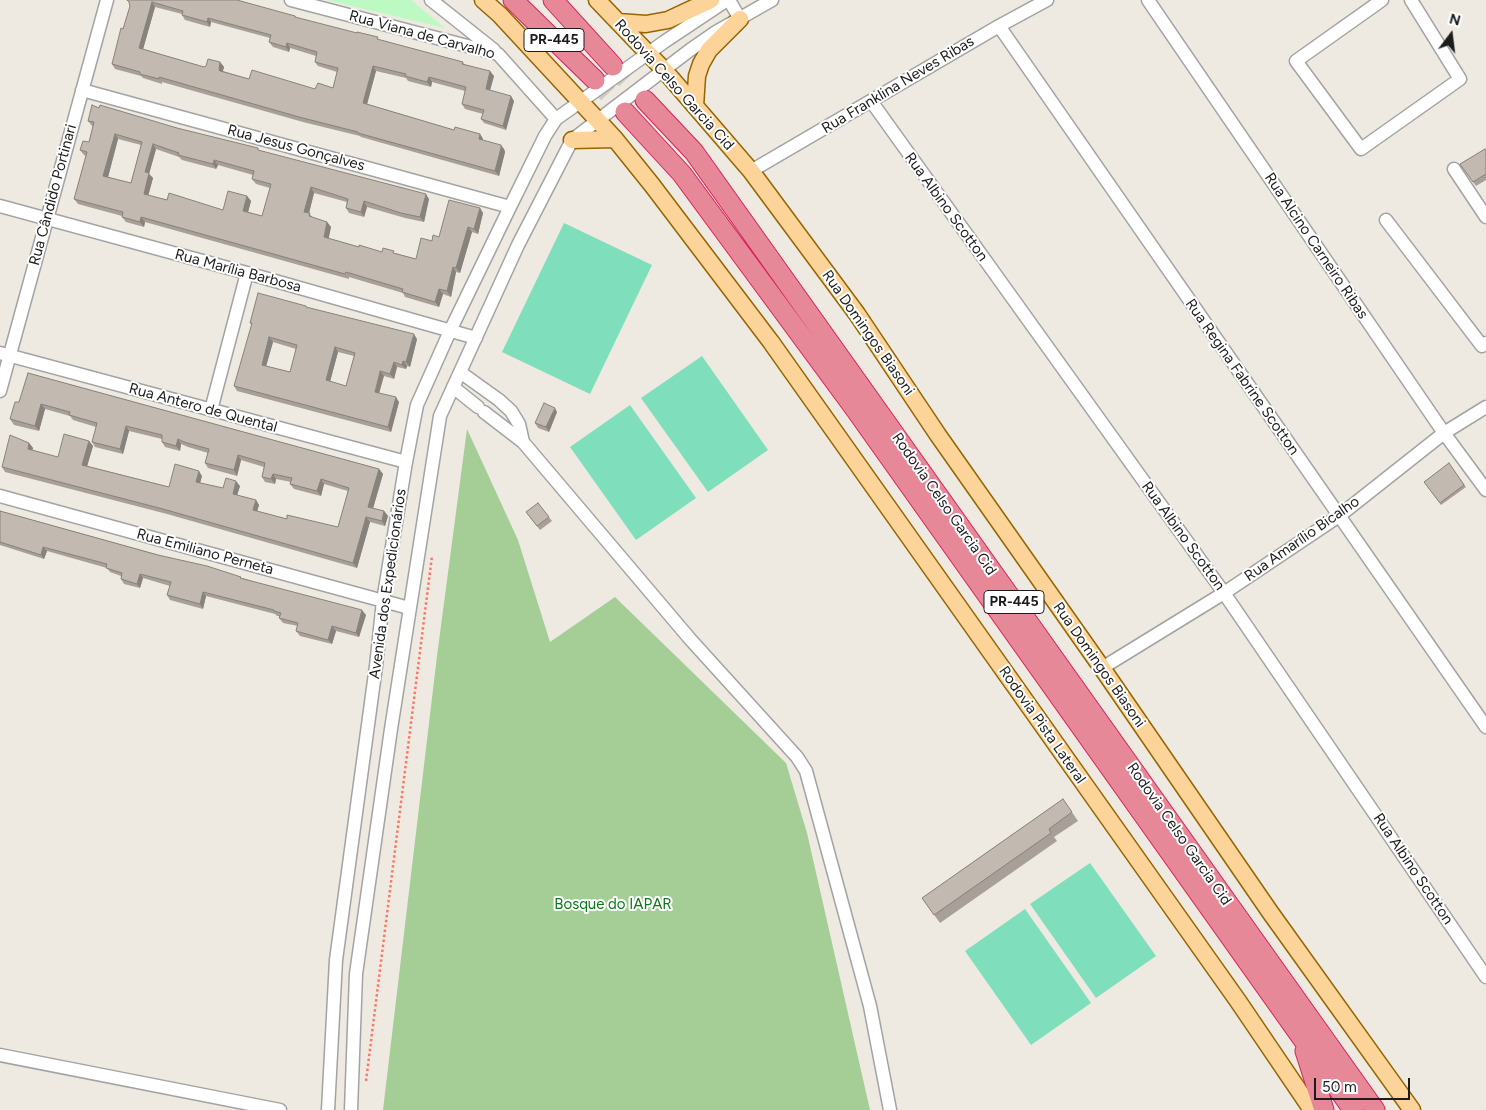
<!DOCTYPE html>
<meta charset="utf-8">
<style>
body{margin:0}
#map{position:relative;width:1486px;height:1110px;overflow:hidden;background:#eeeae2;font-family:Figtree,sans-serif}
canvas{display:block}
.north{position:absolute;left:1426px;top:10px;width:50px;height:50px;-webkit-text-stroke:4px #fff;paint-order:stroke;rotate:15deg;font-size:14px;font-weight:700;line-height:20px;text-align:center;color:#1c1c1c}
.north::after{content:'';display:block;margin:auto;width:18px;height:22px;background:#1c1c1c;clip-path:polygon(50% 0,100% 100%,50% 72%,0 100%)}
.scale{position:absolute;left:1314px;top:1078px;width:96px;height:22px;box-sizing:border-box;border:2px solid #1c1c1c;border-top:0;padding-left:6px;font-size:15px;line-height:18px;white-space:nowrap;color:#1c1c1c;-webkit-text-stroke:4px #fff;paint-order:stroke}
</style>
<div id="map">
<canvas width="1486" height="1110"></canvas>
<div class="north">N</div>
<div class="scale">50 m</div>
</div>
<script>
const context = document.querySelector('canvas').getContext('2d');
context.lineJoin = 'round';
function paint(path, color) { context.fillStyle = color; context.fill(path, 'evenodd'); }
const poly = rows => new Path2D(rows.map(r => 'M' + r).join(''));
function stroke(path, color, width, dash) { context.strokeStyle = color; context.lineWidth = width; context.lineCap = dash ? 'butt' : 'round'; context.setLineDash(dash || []); context.stroke(path); }
function drawText(font, color, halo, rows, align = 'center') {
  context.font = font + ' Figtree,sans-serif'; context.lineWidth = 4; context.setLineDash([]); context.textBaseline = 'middle'; context.strokeStyle = halo; context.fillStyle = color; for (const [text, x, y, turn = 0] of rows) {
    context.save(); context.translate(x, y); context.rotate((+turn || 0) * Math.PI / 180); context.textAlign = isNaN(turn) ? turn : align; if (halo) context.strokeText(text, 0, 0); context.fillText(text, 0, 0); context.restore();
  }
}
paint(poly([
 [467,429,518,540,550,642,615,597,786,763,807,833,870,1110,383,1110,437,656]
]), '#a5cd96');
paint(poly([
 [326,0,411,0,445,28]
]), '#bdf9c3');
paint(poly([
 [564,223,652,265,590,394,502,352],
 [702,356,768,450,708,492,641,398],
 [630,405,696,498,636,540,570,447],
 [1090,863,1156,956,1096,998,1030,904],
 [1025,909,1091,1003,1031,1045,965,951]
]), '#7fdebb');
stroke(poly([
 [613,66,645,100],
 [595,80,625,112]
]), '#cecbc4', 19, [19, 9]);
const minor = poly([
 [291,0,498,54,556,119],
 [431,0,494,50],
 [729,0,740,19],
 [1148,0,1444,433,1486,490],
 [1382,0,1296,61,1361,149,1460,79,1411,0],
 [999,26,1486,727],
 [82,90,510,207],
 [871,101,1224,593,1486,977],
 [1454,169,1486,217],
 [751,171,999,26,1047,0],
 [0,206,247,273,476,338],
 [1386,220,1482,346,1486,343],
 [0,353,406,462],
 [460,372,499,400,511,411,519,424,523,442],
 [453,387,478,407],
 [0,391,107,0],
 [211,410,247,273],
 [484,412,523,442,690,639,797,757,806,771,870,1006,890,1110],
 [0,496,409,608],
 [1102,668,1224,593,1339,516,1444,433,1486,407],
 [0,1055,280,1110],
 [328,1110,336,960,376,666,383,601,406,462,417,405,450,331,510,207,545,136,556,119,664,42,727,0],
 [351,1110,356,974,391,729,440,416,518,245,572,140,690,50,716,32,772,0]
]);
const major = poly([
 [483,0,500,15,615,139,652,185,771,342,1238,1001,1312,1110],
 [597,0,664,70,751,171,857,314,938,435,1102,668,1270,912,1412,1110],
 [618,22,646,24,668,20,711,0],
 [695,106,697,76,701,64,709,50,740,19],
 [572,140,615,139]
]);
const highway = poly([
 [513,0,595,80],
 [553,0,613,66],
 [645,100,694,152,1375,1110],
 [625,112,682,174,855,409,1353,1110],
 [1305,1051,1324,1110]
]);
stroke(minor, '#a3a3a3', 15);
stroke(major, '#946600', 19);
stroke(highway, '#d7235e', 21);
stroke(poly([
 [366,1081,432,556]
]), '#fa7867', 2.5, [2.5, 2.5]);
stroke(minor, '#fff', 12);
stroke(major, '#fcd399', 16);
stroke(highway, '#e68898', 19);
paint(poly([
 [127,0,295,16,297,18,463,62,464,64,494,76,490,90,514,101,506,130,484,123,481,119,483,114,465,109,462,104,465,91,432,82,431,87,408,81,406,78,376,71,367,104,454,130,480,134,483,139,483,140,504,149,505,152,499,176,361,137,360,136,303,122,162,82,162,84,143,78,141,76,115,69,112,64,123,29,130,6,130,4],
 [155,7,182,14,182,15,185,20,210,27,211,22,270,38,269,42,273,47,289,52,290,48,316,56,315,62,318,66,337,72,333,88,315,89,249,79,223,71,224,67,220,62,204,67,143,49],
 [99,108,177,128,429,199,424,222,405,218,367,207,364,217,349,213,346,208,347,202,314,193,309,213,313,218,327,222,331,227,328,238,359,247,382,252,395,253,416,259,432,241,439,237,480,208,483,213,478,234,472,232,460,273,456,272,451,297,443,294,439,307,405,297,403,293,349,277,349,279,145,222,144,227,126,222,122,217,122,216,78,204,74,199,86,156,84,155,80,150,89,142,93,126,92,126,88,121],
 [118,139,141,145,131,183,108,177],
 [156,149,179,157,182,160,216,169,218,165,253,175,252,179,256,184,270,188,262,216,248,212,251,201,247,196,223,210,148,196,153,178,149,174],
 [1486,150,1486,180,1476,186,1460,164],
 [308,308,417,339,410,367,407,366,406,369,397,367,394,379,384,376,383,377,379,393,399,402,391,432,237,391,234,386,252,325,250,323],
 [273,342,296,349,290,372,266,366],
 [338,352,354,356,346,386,330,382],
 [28,373,379,469,383,474,373,508,384,511,388,516,385,526,370,522,357,568,167,514,5,472,2,467,29,443,33,448,32,451,58,457,89,441,93,446,87,466,169,487,202,476,200,483,223,488,240,486,237,495,256,500,259,505,257,511,287,519,338,527,348,491,324,484,321,496,294,489,290,484,291,482,276,479,275,484,265,482,262,477,264,467,241,460,237,476,208,468,205,463,208,453,188,447,181,444,180,451,165,447,162,442,162,439,129,431,123,454,95,447,92,442,96,427,73,420,70,416,45,409,39,431,14,425,10,419,19,402],
 [557,412,549,432,538,428,535,423],
 [1449,463,1466,487,1441,505,1424,482],
 [538,503,552,521,540,530,526,512],
 [0,511,242,578,366,615,359,637,336,631,332,644,300,636,296,631,298,626,283,623,279,618,280,616,277,616,275,614,206,596,203,609,170,600,167,595,170,586,143,578,140,588,124,584,121,579,121,576,110,572,107,568,47,551,44,559,0,545],
 [1063,799,1078,821,1054,837,1057,841,940,923,922,898]
]), '#a79f98');
paint(poly([
 [152,2,155,7,142,53,139,48],
 [208,18,211,22,210,27,207,22],
 [287,43,290,48,289,52,286,47],
 [220,62,224,67,222,74,219,70],
 [373,66,376,71,366,108,363,103],
 [490,71,494,76,489,94,486,89],
 [429,77,432,82,431,87,427,82],
 [511,96,514,101,506,130,503,126],
 [115,134,118,139,107,181,103,176],
 [480,134,483,139,482,144,479,139],
 [153,144,156,149,149,174,153,178,147,200,144,194,145,172],
 [501,145,504,149,505,152,499,176,495,171],
 [214,160,218,165,216,169,213,164],
 [311,187,314,193,308,217,304,212],
 [426,194,429,199,424,222,420,217],
 [247,196,251,201,247,216,243,211],
 [364,201,367,207,364,217,361,212],
 [480,208,483,213,478,234,474,229],
 [141,217,145,222,144,227,140,222],
 [327,222,331,227,328,242,324,237],
 [468,227,472,232,460,273,456,268],
 [453,267,456,272,451,297,447,291],
 [439,289,443,294,439,307,435,302],
 [414,334,417,339,410,367,406,362],
 [269,337,273,342,265,370,262,365],
 [335,347,338,352,329,385,326,380],
 [403,361,407,366,406,369,402,365],
 [394,362,397,367,394,379,390,374],
 [380,371,384,376,378,397,375,392],
 [396,397,399,402,391,432,388,427],
 [41,404,45,409,39,431,35,426],
 [555,408,557,412,549,432,546,427],
 [126,426,129,431,123,454,120,449],
 [178,439,181,444,180,451,176,446],
 [89,441,93,446,86,470,82,465],
 [29,443,33,448,31,454,28,449],
 [238,455,241,460,237,476,234,470],
 [379,469,383,474,372,512,368,507],
 [199,471,202,476,199,487,196,482],
 [273,474,276,479,275,484,271,479],
 [321,479,324,484,321,496,317,491],
 [236,481,240,486,236,499,233,494],
 [256,500,259,505,256,515,253,510],
 [384,511,388,516,385,526,382,521],
 [366,517,370,522,357,568,353,563],
 [43,547,47,551,44,559,41,555],
 [140,574,143,578,140,588,137,584],
 [203,592,206,596,203,609,200,604],
 [362,610,366,615,359,637,356,633],
 [332,626,336,631,332,644,328,640]
]), '#88827c');
const building = poly([
 [127,0,237,0,295,16,295,17,357,33,357,32,378,37,377,39,463,62,462,64,490,71,486,89,511,96,503,126,481,119,484,110,462,104,466,87,429,77,427,82,405,76,406,74,373,66,363,103,454,130,455,127,480,134,479,139,501,145,501,148,495,171,358,133,358,132,299,117,159,77,159,79,140,74,140,72,112,64,121,28,123,29,130,6,129,2,127,0],
 [152,2,183,11,182,15,207,22,208,18,271,35,269,42,286,47,287,43,317,52,315,62,338,68,333,88,318,83,315,89,252,70,249,79,220,71,219,70,220,62,208,59,206,66,204,67,139,48,152,2],
 [92,105,99,108,100,105,177,128,258,148,258,150,426,194,420,217,401,213,364,201,361,212,346,208,348,199,311,187,304,212,310,213,309,216,327,222,324,237,359,247,359,245,382,252,383,248,394,251,393,253,416,259,421,238,432,241,433,235,439,237,449,200,480,208,474,229,468,227,456,268,453,267,447,291,439,289,435,302,402,292,403,289,346,272,345,274,141,217,140,222,122,217,123,212,74,199,87,152,80,150,83,141,89,142,94,122,88,121,92,105],
 [115,134,142,142,131,183,103,176,115,134],
 [153,144,179,153,178,155,213,164,214,160,254,171,252,179,271,184,262,216,243,211,247,196,228,191,223,210,169,193,167,200,144,194,149,173,145,172,153,144],
 [1485,149,1486,151,1486,174,1473,182,1460,164,1485,149],
 [258,293,306,306,306,307,414,334,406,362,403,361,402,365,394,362,390,374,380,371,380,372,375,392,396,397,388,427,234,386,252,323,250,323,258,293],
 [269,337,297,345,290,372,262,365,269,337],
 [335,347,355,353,346,386,326,380,335,347],
 [28,373,379,469,368,507,384,511,382,521,366,517,353,563,163,509,2,467,10,435,29,443,28,449,58,457,64,434,89,441,82,465,169,487,175,464,199,471,196,482,223,488,226,478,236,481,233,494,256,500,253,510,287,519,287,515,338,527,349,488,321,479,317,491,290,484,292,478,273,474,271,479,262,477,265,463,238,455,234,470,205,463,209,449,184,442,178,439,176,446,162,442,162,435,126,426,120,449,92,442,97,423,69,415,70,412,41,404,35,426,10,419,15,402,19,402,28,373],
 [544,403,555,408,546,427,535,423,544,403],
 [1449,463,1464,485,1440,503,1424,482,1449,463],
 [538,503,549,517,537,526,526,512,538,503],
 [0,511,158,555,207,566,241,577,240,578,362,610,356,633,332,626,328,640,296,631,298,623,279,618,281,613,274,611,274,610,203,592,200,604,167,595,171,582,140,574,137,584,121,579,122,573,106,568,107,564,43,547,41,555,0,542,0,511],
 [1063,799,1072,812,1049,829,1051,833,934,915,922,898,1063,799]
]);
paint(building, '#c2b9b1');
stroke(building, '#88827c', 1);
for (const [x, y, w] of [
 [554,40,60],
 [1014,602,60]
]) { const box = new Path2D(); box.roundRect(x - w / 2, y - 11.5, w, 23, 4); context.fillStyle = '#fff'; context.fill(box); stroke(box, '#1c1c1c', 1); }
drawText('bold 14px', '#1c1c1c', null, [
 ["PR-445",554,40],
 ["PR-445",1014,602]
]);
drawText('15px', '#1c1c1c', '#fff', [
 ["Rua Viana de Carvalho",422,35,15],
 ["Rodovia Celso Garcia Cid",674,85,48],
 ["Rua Franklina Neves Ribas",898,85,-31],
 ["Rua Jesus Gonçalves",296,148,15],
 ["Rua Cândido Portinari",53,195,-75],
 ["Rua Albino Scotton",946,207,54],
 ["Rua Alcino Carneiro Ribas",1316,246,56],
 ["Rua Marília Barbosa",238,271,15],
 ["Rua Domingos Biasoni",868,333,55],
 ["Rua Regina Fabrine Scotton",1242,377,55],
 ["Rua Antero de Quental",203,408,15],
 ["Rodovia Celso Garcia Cid",944,504,55],
 ["Rua Albino Scotton",1183,536,54],
 ["Rua Amarílio Bicalho",1302,539,-35],
 ["Rua Emiliano Perneta",205,552,15],
 ["Avenida dos Expedicionários",388,584,-82],
 ["Rua Domingos Biasoni",1099,665,55],
 ["Rodovia Pista Lateral",1042,725,55],
 ["Rodovia Celso Garcia Cid",1179,834,55],
 ["Rua Albino Scotton",1413,869,56]
]);
drawText('15px', '#0b7916', '#fff', [
 ["Bosque do IAPAR",613,905]
]);
</script>
